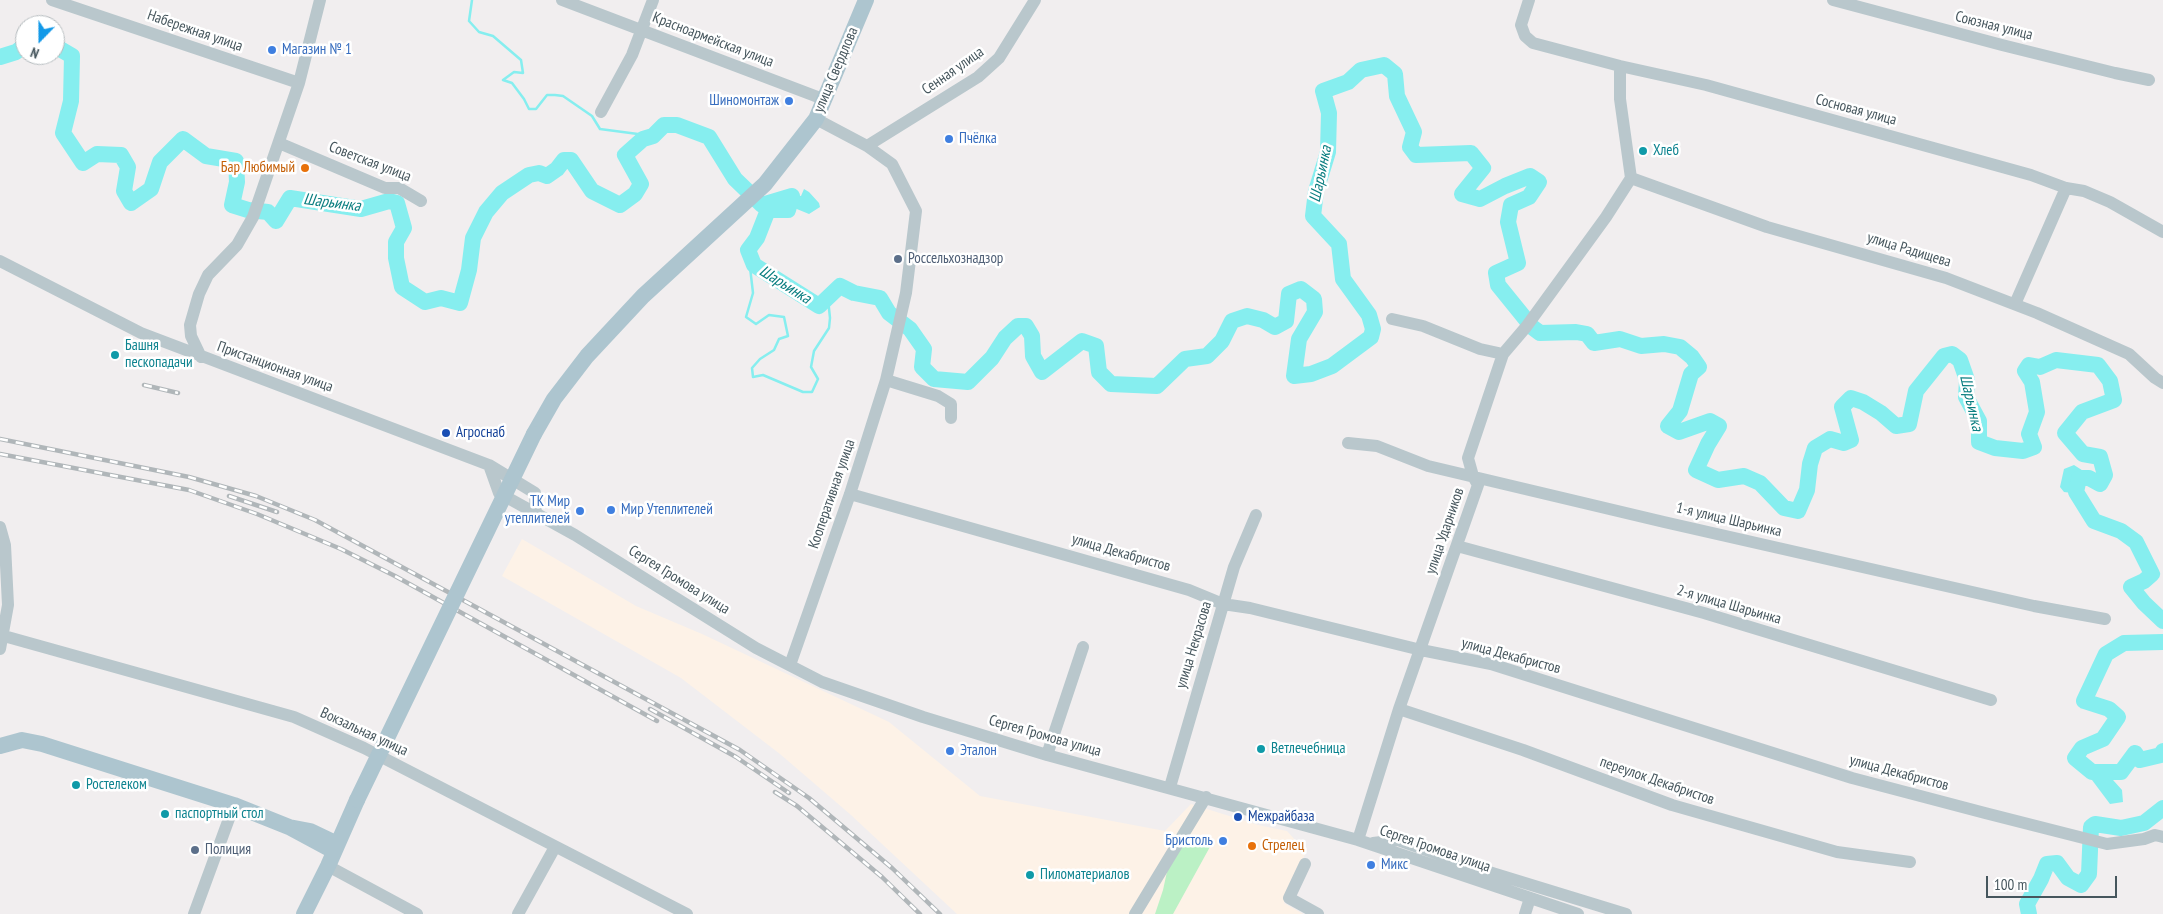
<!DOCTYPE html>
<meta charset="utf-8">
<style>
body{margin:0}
#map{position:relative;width:2163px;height:914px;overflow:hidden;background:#f1eeef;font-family:"PT Sans Narrow",sans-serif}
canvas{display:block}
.north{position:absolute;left:15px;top:15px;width:50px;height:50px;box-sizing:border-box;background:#fff;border:1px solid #b5bbbe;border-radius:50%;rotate:202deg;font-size:14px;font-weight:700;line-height:20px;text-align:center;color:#46565d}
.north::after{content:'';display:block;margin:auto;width:18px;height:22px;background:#1299e8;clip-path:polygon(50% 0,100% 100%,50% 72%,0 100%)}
.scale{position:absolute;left:1986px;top:876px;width:131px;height:22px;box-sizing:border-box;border:2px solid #46565d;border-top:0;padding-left:6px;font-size:15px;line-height:18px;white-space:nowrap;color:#46565d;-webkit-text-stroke:4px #fff;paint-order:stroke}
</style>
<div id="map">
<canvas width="2163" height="914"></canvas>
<div class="north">N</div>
<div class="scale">100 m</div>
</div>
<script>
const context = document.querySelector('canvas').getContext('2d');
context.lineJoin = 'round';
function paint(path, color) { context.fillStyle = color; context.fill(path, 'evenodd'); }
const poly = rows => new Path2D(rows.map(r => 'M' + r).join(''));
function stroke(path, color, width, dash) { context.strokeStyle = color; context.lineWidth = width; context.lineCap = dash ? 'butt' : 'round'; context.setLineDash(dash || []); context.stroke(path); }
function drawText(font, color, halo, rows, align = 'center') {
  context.font = font + ' "PT Sans Narrow",sans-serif'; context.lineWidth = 5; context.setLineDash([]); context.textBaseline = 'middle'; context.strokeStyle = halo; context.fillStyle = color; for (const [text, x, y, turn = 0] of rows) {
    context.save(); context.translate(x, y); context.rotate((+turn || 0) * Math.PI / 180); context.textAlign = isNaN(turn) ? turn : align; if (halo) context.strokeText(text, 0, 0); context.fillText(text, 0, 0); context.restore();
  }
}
paint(poly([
 [522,539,636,606,702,634,889,722,980,796,1165,831,1191,804,1258,825,1287,831,1306,852,1284,903,1303,914,957,914,851,815,780,754,681,678,502,576]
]), '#fdf2e7');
paint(poly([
 [1196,838,1211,845,1173,914,1155,914,1163,890,1168,867,1177,850]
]), '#bbf1c5');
paint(poly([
 [804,189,809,192,819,203,820,207,809,214,787,205,788,200,794,195,801,196],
 [2074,465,2088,474,2084,482,2079,479,2072,493,2064,492,2060,487,2064,469],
 [2105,771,2122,790,2123,802,2110,804,2092,780]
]), '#86eeef');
stroke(poly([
 [472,0,469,21,479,32,493,36,521,60,523,73,514,72,503,80,512,83,524,99,529,109,536,109,547,95,555,95,563,96,592,116,600,129,653,136],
 [748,250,753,293,746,317,756,324,769,315,784,317,788,336,779,339,774,350,760,359,752,368,753,377,763,375,803,392,812,392,818,379,811,367,814,351,829,328,830,318,828,299]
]), '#86eeef', 2.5);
stroke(poly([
 [55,46,72,56,71,101,63,133,83,163,97,154,121,155,128,167,124,191,131,203,151,189,160,162,183,139,206,156,236,161,237,182,232,205,248,210,268,212,276,221,290,198,361,209,389,201,397,203,404,228,396,242,396,258,402,287,425,302,441,298,460,303,469,270,473,238,486,212,502,193,529,175,539,173,547,176,557,169,564,160,571,160,592,191,620,205,635,194,641,184,625,155,643,139,653,136,664,125,677,125,709,137,735,179,762,205,792,196,788,210,768,210,757,238,748,250,754,265,819,306,840,286,854,293,880,298,889,313,910,329,924,349,922,367,934,379,968,382,992,358,1005,338,1018,326,1026,326,1032,336,1033,356,1042,372,1082,341,1096,346,1099,372,1111,384,1157,386,1185,359,1207,356,1222,341,1232,321,1247,316,1263,320,1275,327,1286,321,1289,294,1301,289,1314,299,1315,312,1299,339,1294,376,1311,374,1332,366,1371,337,1373,329,1369,315,1343,279,1339,244,1313,216,1316,191,1328,152,1329,113,1323,91,1348,82,1361,70,1384,65,1395,74,1397,96,1414,132,1410,147,1416,155,1471,153,1483,168,1462,194,1480,199,1505,186,1530,176,1539,182,1529,197,1511,205,1508,222,1518,263,1496,273,1498,285,1532,327,1540,333,1576,332,1587,334,1594,343,1620,339,1641,346,1664,344,1680,347,1692,357,1699,367,1691,374,1680,411,1668,426,1679,432,1710,421,1719,426,1708,444,1696,470,1718,480,1744,476,1760,483,1784,508,1798,511,1807,490,1810,464,1815,448,1830,439,1844,443,1851,440,1842,407,1851,398,1863,402,1881,413,1896,426,1909,424,1916,391,1944,356,1952,354,1960,360,1967,380,1966,397,1979,421,1979,442,1995,448,2023,451,2034,447,2029,434,2037,412,2032,382,2025,371,2029,365,2040,367,2056,360,2098,365,2110,381,2114,400,2082,412,2065,433,2083,454,2100,457,2105,475,2100,484,2089,478,2079,478,2076,492,2094,521,2121,531,2136,542,2152,574,2144,581,2131,587,2144,603,2163,621],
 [0,57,16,52,25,45],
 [2163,642,2124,643,2106,654,2084,701,2109,709,2118,717,2103,739,2082,748,2075,758,2092,772,2121,772,2135,753,2140,760,2161,755,2163,751],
 [2029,914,2027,904,2041,879,2047,864,2057,863,2068,878,2081,885,2089,874,2091,827,2095,824,2121,828,2144,823,2163,808]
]), '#86eeef', 16);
stroke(poly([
 [52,0,299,83],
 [562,0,823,99],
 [1529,0,1521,25,1525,36,1533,43,1620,66,1706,85,2031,175,2066,188,2084,191,2110,202,2163,232],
 [1833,0,2002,45,2115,73,2149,80],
 [1620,66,1620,99,1631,178],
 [601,112,632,55,653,0],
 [279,143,385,188,399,188,421,201],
 [867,146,978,77,999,58,1035,0],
 [1631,178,1767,227,1946,278,2037,313,2129,354,2155,378,2163,383],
 [0,261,141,333,489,465,535,493,536,515],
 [2015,304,2066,188],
 [1392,319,1423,326,1480,349,1503,354],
 [201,357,191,336,190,325,199,294,208,275,237,245,253,217,299,83,320,0],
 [886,380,938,396,951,404,951,418],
 [1348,443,1377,446,1428,466,1664,522,2034,606,2105,619],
 [489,465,499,493,575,535,756,648,822,682,923,717,1047,755,1358,840,1578,914],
 [850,494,1189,590,1223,604,1250,608,1421,650,1491,664,1852,778,1985,813,2107,844,2144,839,2155,835,2163,837],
 [0,527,5,545,8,605,0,649],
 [1457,546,1704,613,1991,700],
 [4,636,294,717,364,748,687,914],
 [790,665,850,494,886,380,906,293,916,211,892,164,867,146,816,119],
 [1399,709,1523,750,1672,805,1837,852,1910,862],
 [1047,755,1083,647],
 [1170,787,1234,567,1256,515],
 [1358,840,1399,709,1478,485,1473,476,1468,458,1503,354,1526,327,1606,217,1631,178],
 [1373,843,1398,840,1489,872,1626,914],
 [1305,864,1289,898,1318,914],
 [328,866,417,914],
 [194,914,234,805],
 [518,914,555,847],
 [1135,914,1206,797],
 [1525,914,1530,898]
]), '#b9c7cc', 12);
stroke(poly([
 [534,434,554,399,587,356,643,296,765,184,816,119,866,0],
 [0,746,22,740,42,744,234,805,289,827,328,848,336,848,331,841,310,831,289,827],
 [304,914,328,866,357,800]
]), '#adc5cf', 16);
const rail = poly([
 [144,385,178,393],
 [0,439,189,477,256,496,315,520,740,750,809,798,892,868,940,914],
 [0,454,189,490,257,514,341,549,395,576,657,721],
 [229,496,277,512],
 [650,709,736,757,789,793],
 [775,792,797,806,882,877,920,914]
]);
stroke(rail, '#b0b6b9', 4.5);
stroke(rail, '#fff', 2.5, [8]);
stroke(poly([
 [357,800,534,434]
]), '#adc5cf', 16);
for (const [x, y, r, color] of [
 [272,50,5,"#3f7fe0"],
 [789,101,5,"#3f7fe0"],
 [949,139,5,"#3f7fe0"],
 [1643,151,5,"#0f9aa8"],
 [305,168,5,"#e8710a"],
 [898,259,5,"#5c6f8a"],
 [115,355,5,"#0f9aa8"],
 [446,433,5,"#1a4fb4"],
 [611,510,5,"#3f7fe0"],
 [580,511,5,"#3f7fe0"],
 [1261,749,5,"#0f9aa8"],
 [950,751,5,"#3f7fe0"],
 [76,785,5,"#0f9aa8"],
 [165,814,5,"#0f9aa8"],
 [1238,817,5,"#1a4fb4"],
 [1223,841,5,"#3f7fe0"],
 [1252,846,5,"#e8710a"],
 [195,850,5,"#5c6f8a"],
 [1371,865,5,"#3f7fe0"],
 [1030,875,5,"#0f9aa8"]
]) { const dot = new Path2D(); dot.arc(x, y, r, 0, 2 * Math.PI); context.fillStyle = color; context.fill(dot); stroke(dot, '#fff', 2); }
drawText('15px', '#46565d', '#fff', [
 ["Союзная улица",1994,26,14],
 ["Набережная улица",195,31,19],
 ["Красноармейская улица",713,40,21],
 ["улица Свердлова",836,70,-67],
 ["Сенная улица",953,71,-35],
 ["Сосновая улица",1856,110,15],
 ["Советская улица",370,162,21],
 ["улица Радищева",1909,250,17],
 ["Пристанционная улица",275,367,20],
 ["Кооперативная улица",832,494,-71],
 ["1-я улица Шарьинка",1729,520,13],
 ["улица Ударников",1445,531,-71],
 ["улица Декабристов",1121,553,16],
 ["Сергея Громова улица",679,580,32],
 ["2-я улица Шарьинка",1729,605,16],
 ["улица Некрасова",1194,645,-73],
 ["улица Декабристов",1511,656,15],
 ["Вокзальная улица",364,732,25],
 ["Сергея Громова улица",1045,736,16],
 ["улица Декабристов",1899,773,15],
 ["переулок Декабристов",1657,781,19],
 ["Сергея Громова улица",1435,849,19]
]);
drawText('15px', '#366cbe', '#fff', [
 ["Магазин № 1",282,50],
 ["Шиномонтаж",779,101,"right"],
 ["Пчёлка",959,139],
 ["ТК Мир",570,502,"right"],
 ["утеплителей",570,519,"right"],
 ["Мир Утеплителей",621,510],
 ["Эталон",960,751],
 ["Бристоль",1213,841,"right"],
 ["Микс",1381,865]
], 'left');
drawText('15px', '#0d838f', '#fff', [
 ["Хлеб",1653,151],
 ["Башня",125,346],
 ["пескопадачи",125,363],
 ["Ветлечебница",1271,749],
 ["Ростелеком",86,785],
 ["паспортный стол",175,814],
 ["Пиломатериалов",1040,875]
], 'left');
drawText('15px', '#c56008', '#fff', [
 ["Бар Любимый",295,168],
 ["Стрелец",1262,846,"left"]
], 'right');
drawText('15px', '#4e5e75', '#fff', [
 ["Россельхознадзор",908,259],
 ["Полиция",205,850]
], 'left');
drawText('15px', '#164399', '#fff', [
 ["Агроснаб",456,433],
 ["Межрайбаза",1248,817]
], 'left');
drawText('italic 16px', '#0a7e80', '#fff', [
 ["Шарьинка",1321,174,-78],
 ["Шарьинка",332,203,7],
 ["Шарьинка",785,285,32],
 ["Шарьинка",1971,403,77]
]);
</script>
